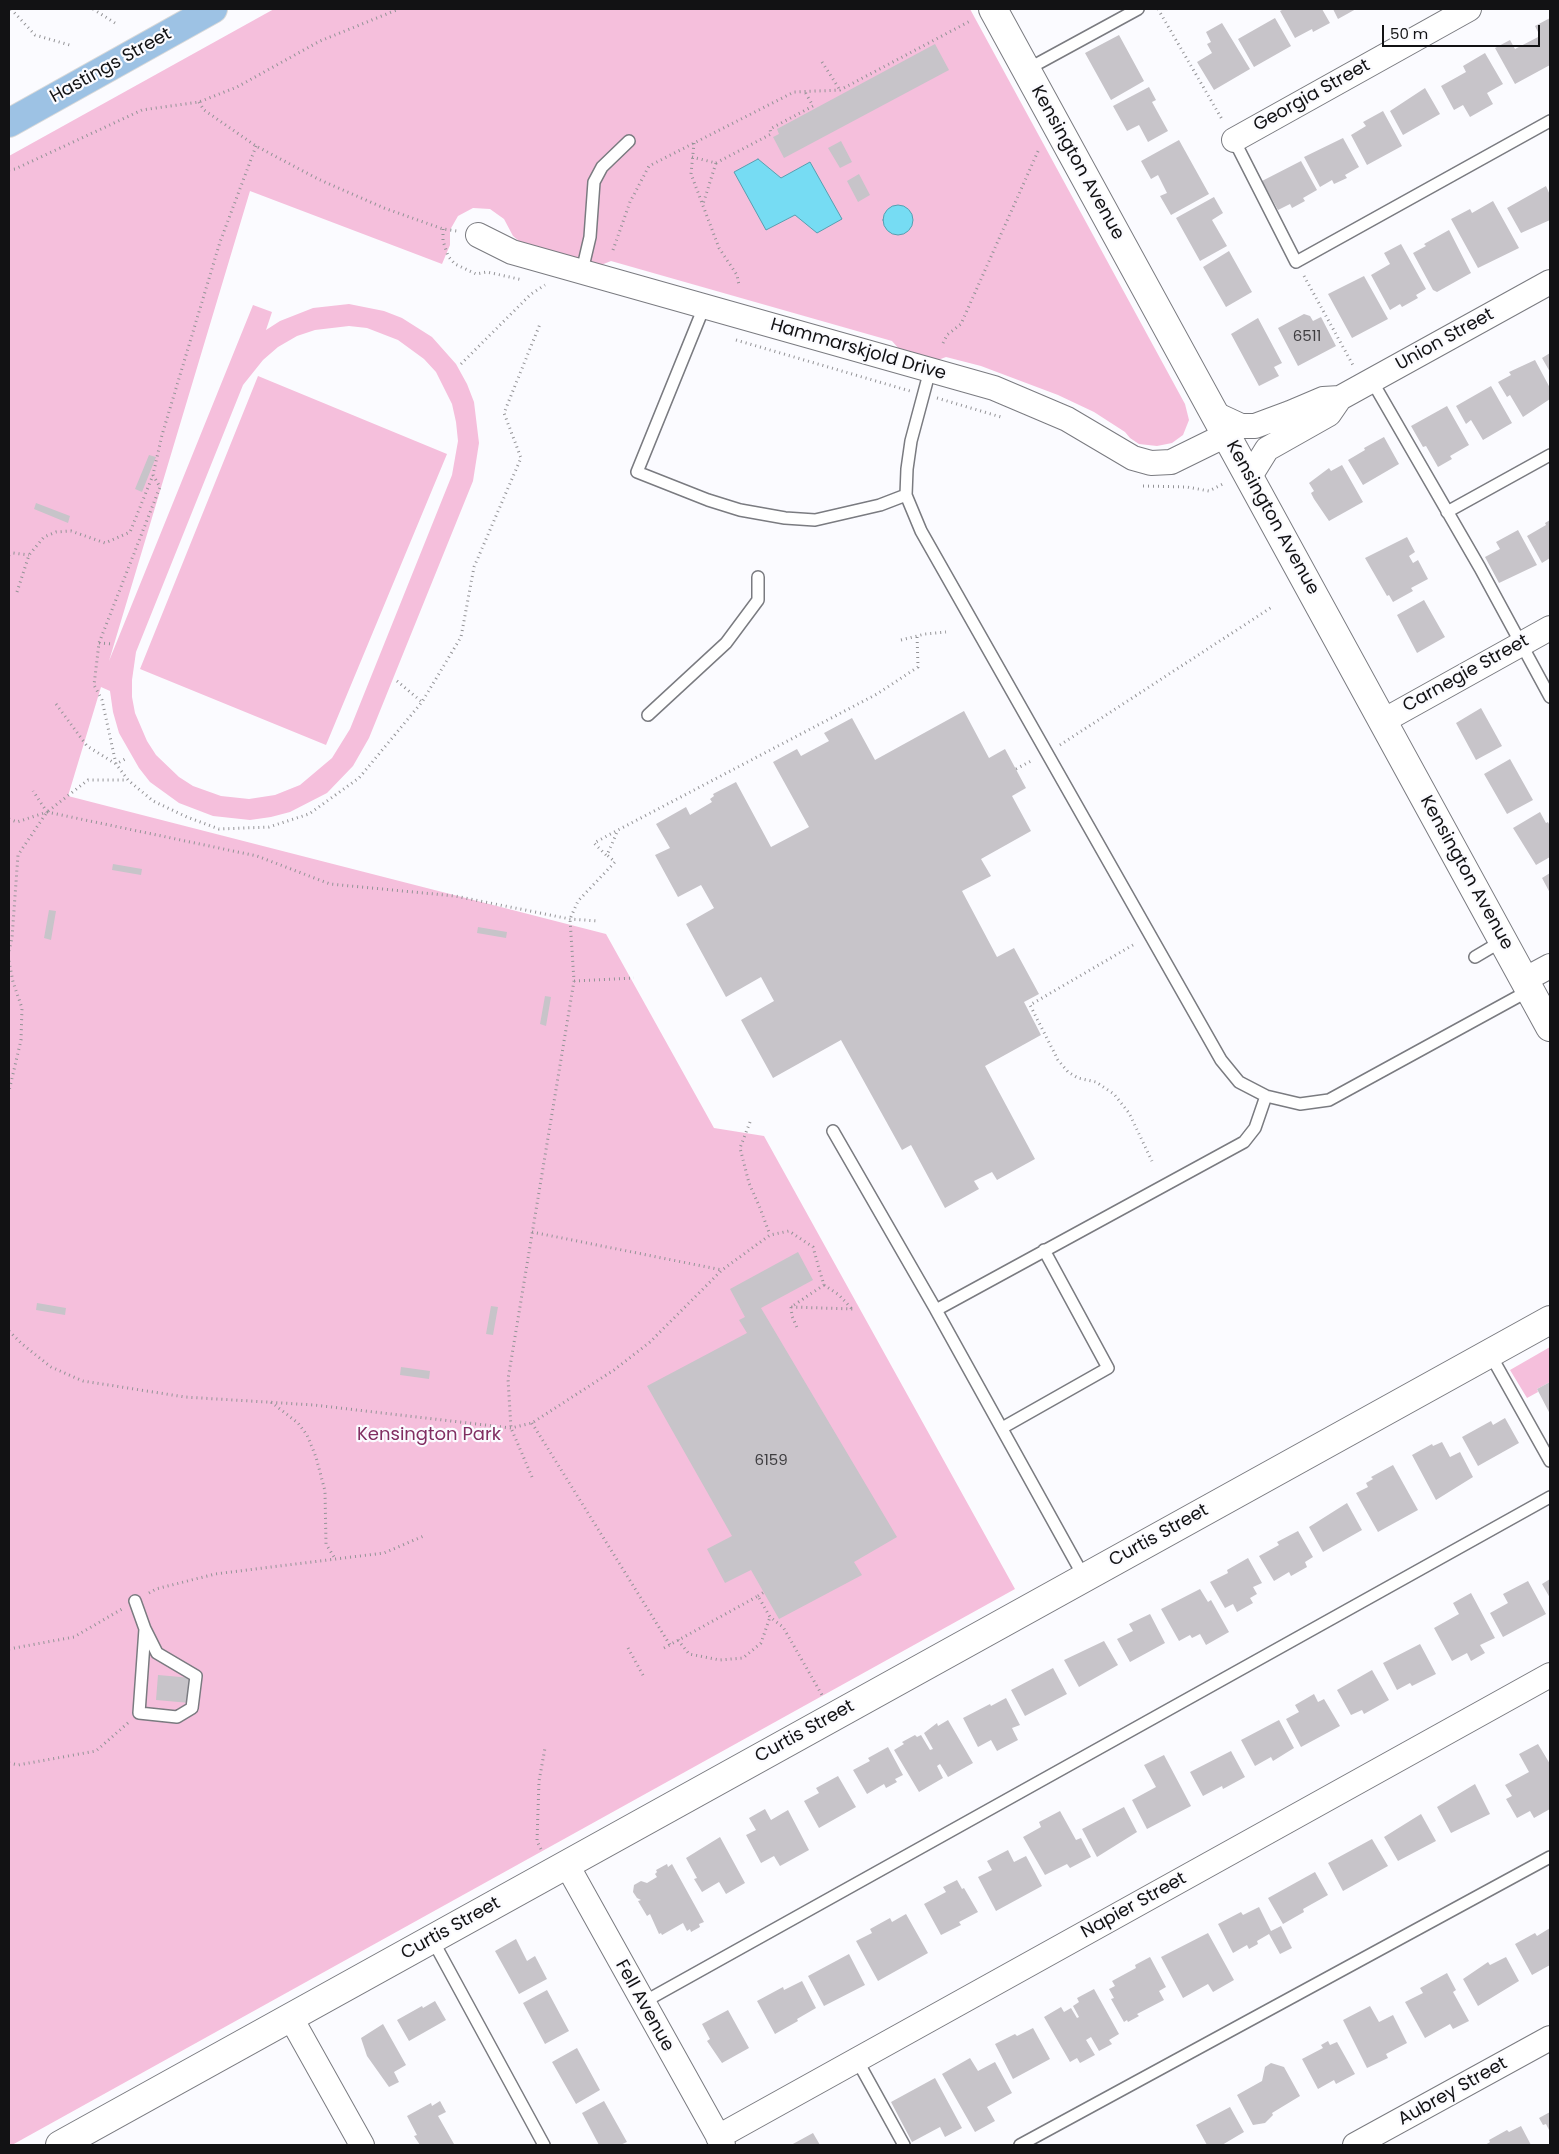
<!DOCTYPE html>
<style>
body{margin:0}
#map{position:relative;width:1559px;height:2154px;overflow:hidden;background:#fbfbff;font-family:Poppins,sans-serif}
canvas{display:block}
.frame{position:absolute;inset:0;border:10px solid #121214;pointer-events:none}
.scale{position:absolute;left:1382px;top:25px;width:158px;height:22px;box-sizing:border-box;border:2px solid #121214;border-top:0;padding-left:6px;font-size:15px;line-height:18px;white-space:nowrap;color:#121214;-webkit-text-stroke:4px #fbfbff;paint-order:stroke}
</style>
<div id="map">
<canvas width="1559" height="2154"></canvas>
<div class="frame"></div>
<div class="scale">50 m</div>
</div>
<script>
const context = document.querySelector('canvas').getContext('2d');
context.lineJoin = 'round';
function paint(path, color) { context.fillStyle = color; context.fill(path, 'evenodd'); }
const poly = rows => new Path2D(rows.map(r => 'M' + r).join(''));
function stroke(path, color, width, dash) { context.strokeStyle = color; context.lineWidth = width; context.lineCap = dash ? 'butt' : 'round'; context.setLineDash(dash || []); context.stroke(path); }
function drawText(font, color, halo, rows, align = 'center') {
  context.font = font + ' Poppins,sans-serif'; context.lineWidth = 4.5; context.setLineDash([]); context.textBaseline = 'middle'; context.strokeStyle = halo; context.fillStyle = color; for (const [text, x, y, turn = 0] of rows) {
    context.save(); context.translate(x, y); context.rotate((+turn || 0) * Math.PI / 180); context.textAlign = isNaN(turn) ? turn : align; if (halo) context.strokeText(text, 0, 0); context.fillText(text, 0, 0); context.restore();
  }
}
paint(poly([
 [274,9,970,9,1185,404,1189,420,1183,435,1172,443,1157,446,1139,444,1130,438,1125,432,1094,412,1058,395,981,366,946,357,938,360,900,350,892,341,611,261,601,265,519,241,513,236,504,219,490,209,473,208,458,216,450,230,450,245,442,264,250,191,109,661,253,305,272,312,266,330,280,321,313,308,349,304,384,311,402,318,432,337,456,364,467,384,474,402,479,443,473,481,369,738,353,766,327,793,290,812,271,817,250,820,213,816,179,803,150,782,139,768,119,733,113,712,110,691,101,687,68,796,606,934,714,1128,764,1136,1015,1589,12,2145,9,2145,9,156],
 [349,326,367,328,398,340,424,359,436,372,452,404,456,422,458,441,452,475,350,729,332,758,300,785,275,795,249,799,221,796,193,786,179,777,156,755,147,741,135,713,132,697,132,680,136,652,243,385,263,360,278,347,297,336,315,330],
 [258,376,447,454,326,745,140,669],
 [1550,1347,1550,1382,1537,1389,1538,1392,1527,1398,1510,1370]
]), '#f5bfdc');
const water = poly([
 [758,159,781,178,810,162,842,219,817,233,795,215,766,230,734,172,758,159],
 '883 220a15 15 0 1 1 30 0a15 15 0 1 1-30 0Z'
]);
paint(water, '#76dcf3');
stroke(water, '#589fb0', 1);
paint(poly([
 [1284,9,1322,9,1330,23,1313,32,1312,29,1295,38,1280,11],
 [1333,9,1356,9,1338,19],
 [1275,18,1291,46,1254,67,1238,39],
 [1550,18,1550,65,1515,84,1495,48,1510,40,1515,49,1540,36,1535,26],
 [1222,23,1250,69,1214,90,1197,62,1212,53,1207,44,1211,42,1206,32],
 [1119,35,1144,81,1111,100,1085,53],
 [935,44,949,70,784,158,773,137,779,134,777,129],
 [1485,53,1503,84,1487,93,1493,104,1470,117,1463,105,1454,110,1441,86,1466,72,1463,66],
 [1149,87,1156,100,1152,102,1168,131,1148,142,1139,125,1127,131,1113,106],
 [1425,88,1440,114,1403,135,1390,111],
 [1383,111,1402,146,1367,165,1351,135,1366,126,1363,122],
 [1343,138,1359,167,1345,175,1347,178,1334,184,1332,180,1320,187,1304,157],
 [1179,140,1209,194,1171,215,1160,196,1167,193,1158,175,1151,179,1141,161],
 [841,141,852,162,840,168,828,148],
 [1301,161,1317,190,1303,198,1305,201,1292,208,1290,204,1278,210,1262,181],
 [859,174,870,195,858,202,847,181],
 [1546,186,1550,195,1550,220,1521,233,1507,208],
 [1214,197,1223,213,1212,220,1227,246,1200,261,1176,218],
 [1493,201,1519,248,1478,268,1451,219,1470,209,1472,213],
 [1449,230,1471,273,1437,292,1433,290,1413,253,1426,246,1424,244],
 [1401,244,1426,289,1416,295,1418,298,1402,307,1400,304,1390,310,1371,275,1390,264,1384,253],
 [1229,251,1252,292,1226,307,1203,267],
 [1364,276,1388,319,1352,338,1328,294],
 [1304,314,1310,316,1313,321,1321,317,1336,346,1298,366,1278,328],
 [1258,318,1282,363,1274,367,1279,376,1259,386,1231,334],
 [1550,353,1550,372,1542,358],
 [1535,360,1550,388,1550,399,1523,417,1510,395,1507,397,1498,382,1511,375,1509,372],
 [1491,386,1512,423,1483,440,1471,420,1466,424,1456,406],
 [1447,406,1469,445,1450,456,1452,459,1438,467,1426,446,1423,447,1411,426],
 [1384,437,1399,464,1363,485,1348,460,1365,450,1364,448],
 [149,455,156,457,142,492,135,489],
 [1342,465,1363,502,1329,521,1314,499,1311,493,1314,491,1309,483,1329,468,1331,471],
 [36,503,70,516,68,523,34,509],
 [1550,520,1550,558,1542,563,1527,536,1546,525,1545,523],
 [1518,530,1537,565,1499,583,1485,557,1500,549,1496,542],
 [1407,537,1415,552,1409,556,1413,563,1418,560,1428,579,1411,588,1413,591,1393,602,1389,595,1387,596,1365,558],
 [1424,600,1445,637,1417,653,1397,615],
 [1481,708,1502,746,1476,760,1456,723],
 [964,711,989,758,1005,749,1026,788,1012,796,1031,831,981,859,991,876,962,891,997,957,1014,948,1039,994,1024,1002,1041,1035,985,1066,1035,1159,997,1180,992,1172,974,1181,979,1189,945,1208,911,1145,902,1150,841,1040,773,1078,741,1020,774,1001,761,977,726,997,686,924,714,908,701,885,678,897,655,855,670,848,656,824,686,807,690,815,712,802,710,799,714,796,713,794,736,782,771,847,809,827,773,762,797,749,801,756,829,741,824,733,852,718,875,760],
 [1510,759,1533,800,1507,814,1484,774],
 [1540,812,1546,823,1548,822,1550,826,1550,857,1536,865,1513,828],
 [113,864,142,869,141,875,112,870],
 [1550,873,1550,893,1542,878],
 [49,910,56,911,51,940,44,938],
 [478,927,507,932,506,938,477,933],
 [545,996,551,997,546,1026,540,1024],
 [798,1252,813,1280,761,1308,897,1537,854,1562,862,1575,779,1619,751,1570,725,1583,707,1549,732,1536,647,1386,747,1333,739,1320,745,1317,730,1289],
 [37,1303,66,1308,65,1315,36,1310],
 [491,1306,498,1307,493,1335,486,1334],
 [401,1367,430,1371,429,1379,400,1375],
 [1550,1382,1550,1414,1537,1389],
 [1505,1418,1519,1443,1478,1466,1462,1437,1491,1421,1493,1425],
 [1442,1442,1450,1457,1460,1452,1473,1477,1436,1500,1412,1455,1432,1444,1433,1446],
 [1393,1465,1418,1510,1378,1532,1356,1493,1368,1487,1366,1483,1373,1479,1371,1477],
 [1347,1503,1362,1530,1323,1552,1309,1527],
 [1298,1531,1313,1557,1305,1562,1307,1567,1291,1576,1289,1572,1274,1581,1259,1556,1279,1545,1277,1542],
 [1248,1558,1262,1583,1253,1587,1257,1594,1250,1598,1253,1603,1237,1612,1233,1604,1225,1608,1210,1582,1228,1573,1227,1570],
 [1550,1579,1550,1598,1542,1584],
 [1528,1581,1546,1614,1503,1637,1490,1613,1508,1603,1503,1594],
 [1200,1589,1208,1602,1211,1600,1229,1632,1206,1645,1200,1634,1192,1638,1190,1635,1179,1641,1161,1609],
 [1471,1593,1495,1638,1480,1645,1485,1653,1471,1661,1467,1653,1452,1661,1434,1628,1459,1614,1453,1603],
 [1150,1614,1165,1643,1130,1662,1117,1639,1133,1631,1129,1624],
 [1104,1641,1118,1665,1079,1687,1064,1660],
 [1420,1644,1436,1674,1412,1686,1410,1683,1397,1690,1383,1663],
 [1053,1668,1067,1694,1025,1716,1011,1690],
 [1372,1670,1389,1700,1364,1714,1362,1710,1351,1715,1337,1690],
 [158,1675,192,1678,190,1703,156,1700],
 [1314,1694,1318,1702,1324,1699,1340,1726,1301,1747,1286,1719,1299,1712,1295,1705],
 [1006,1698,1020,1725,1012,1728,1018,1740,997,1751,991,1740,978,1747,963,1718,990,1704,991,1706],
 [948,1720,973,1763,948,1777,940,1764,937,1766,943,1778,919,1792,894,1750,904,1744,902,1742,915,1735,917,1737,921,1735,930,1750,933,1749,924,1733,937,1723,938,1726],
 [1279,1720,1294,1748,1273,1761,1271,1757,1255,1766,1241,1740],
 [1538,1744,1550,1764,1550,1809,1534,1818,1530,1811,1517,1818,1506,1799,1512,1796,1505,1785,1529,1772,1519,1754],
 [888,1747,903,1775,895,1779,897,1782,886,1788,884,1784,867,1794,853,1770,870,1761,868,1758],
 [1231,1751,1245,1777,1223,1789,1222,1786,1203,1796,1190,1772],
 [1164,1755,1191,1806,1147,1829,1132,1800,1156,1787,1144,1765],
 [838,1776,856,1807,819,1828,804,1801,819,1793,816,1788],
 [1475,1784,1490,1814,1451,1833,1437,1807],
 [1124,1807,1137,1832,1097,1857,1082,1829],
 [765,1809,771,1820,788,1810,809,1850,780,1866,774,1856,761,1863,746,1835,756,1830,749,1818],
 [1060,1811,1076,1840,1081,1838,1091,1857,1070,1868,1067,1864,1045,1875,1023,1837,1041,1827,1039,1822],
 [1421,1814,1436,1841,1398,1861,1384,1837],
 [720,1837,745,1883,726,1894,719,1882,702,1892,694,1879,697,1878,686,1858],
 [1372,1839,1388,1866,1343,1891,1328,1863],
 [1008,1850,1014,1862,1026,1856,1042,1886,996,1911,978,1877,992,1870,987,1861],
 [667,1864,668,1867,672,1864,704,1922,699,1924,700,1927,691,1932,690,1929,687,1931,683,1923,662,1935,661,1933,659,1934,650,1914,647,1916,638,1901,641,1900,637,1898,633,1892,634,1885,641,1881,647,1883,657,1877,655,1874,657,1872,656,1870],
 [1315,1872,1328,1895,1303,1909,1304,1912,1283,1924,1268,1898],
 [957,1880,962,1889,964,1888,978,1912,959,1922,961,1925,941,1935,924,1904,946,1892,943,1887],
 [1259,1907,1271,1931,1281,1926,1292,1948,1280,1954,1269,1934,1257,1941,1258,1944,1249,1949,1247,1945,1233,1953,1218,1924,1241,1912,1243,1915],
 [906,1914,928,1953,878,1981,856,1941,872,1933,870,1929,890,1918,892,1922],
 [1550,1928,1550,1958,1549,1959,1550,1965,1532,1975,1515,1944,1535,1933,1537,1936],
 [1208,1933,1234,1980,1213,1992,1208,1984,1183,1998,1161,1957],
 [516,1939,527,1961,535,1956,547,1979,519,1994,495,1951],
 [849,1954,865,1985,824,2006,808,1976],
 [1150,1957,1166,1987,1159,1991,1164,2000,1137,2014,1139,2016,1128,2022,1127,2020,1124,2022,1111,1999,1114,1998,1109,1989,1115,1986,1112,1981,1136,1968,1135,1965],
 [1506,1957,1519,1981,1478,2006,1463,1979,1488,1962,1490,1965],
 [1447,1973,1456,1990,1453,1992,1469,2021,1453,2029,1450,2024,1425,2038,1405,2002,1423,1993,1420,1988],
 [802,1981,816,2008,797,2019,798,2021,775,2034,757,2001,783,1987,784,1990],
 [1094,1989,1119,2034,1109,2040,1112,2044,1099,2051,1091,2037,1086,2040,1095,2055,1080,2063,1077,2058,1070,2062,1044,2017,1061,2007,1064,2012,1071,2008,1077,2018,1079,2017,1073,2006,1079,2002,1077,1998],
 [547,1990,569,2031,545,2044,523,2003],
 [435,2001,446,2020,409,2041,397,2020,422,2006,423,2008],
 [1370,2006,1379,2022,1393,2015,1407,2043,1386,2054,1388,2058,1367,2068,1343,2020],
 [728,2010,749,2048,722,2063,707,2041,710,2039,702,2024],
 [383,2024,406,2065,394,2072,399,2082,389,2087,367,2056,361,2038],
 [1033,2028,1050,2059,1013,2079,995,2044,1015,2034,1017,2036],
 [1328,2041,1330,2045,1337,2042,1355,2074,1336,2084,1334,2080,1318,2089,1302,2059,1323,2048,1321,2045],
 [577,2048,600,2090,576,2104,552,2062],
 [970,2058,978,2071,995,2062,1012,2093,987,2107,995,2121,975,2132,942,2074],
 [1271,2063,1284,2067,1300,2096,1272,2113,1273,2115,1265,2123,1253,2125,1237,2095,1262,2081,1265,2067],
 [935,2078,962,2128,945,2137,940,2127,912,2142,891,2102],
 [440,2101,446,2112,438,2116,454,2144,420,2145,414,2136,417,2135,407,2116,431,2103,432,2106],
 [604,2101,627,2142,620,2145,599,2145,582,2113],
 [1230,2107,1244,2132,1222,2145,1207,2145,1196,2125],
 [1550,2112,1550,2132,1546,2124,1543,2125,1539,2118],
 [1521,2126,1531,2145,1485,2145,1490,2142,1489,2140,1507,2130,1509,2132],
 [813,2133,820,2145,791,2145]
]), '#c7c4c9');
const service = poly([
 [1026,70,1138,9],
 [1234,140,1296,262,1550,121],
 [582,271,590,237,594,182,602,167,629,141],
 [704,307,637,472,708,500,740,510,785,518,815,520,880,505,906,495],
 [930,370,911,441,907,469,906,495,921,531,1221,1060,1239,1082,1266,1096,1300,1104,1329,1100,1530,990],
 [1372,381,1480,568,1550,697],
 [1447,512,1550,455],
 [648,715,726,643,758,600,758,577],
 [1475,957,1502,941],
 [833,1131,936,1310,1244,1142,1255,1128,1266,1096],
 [936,1310,1084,1577],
 [1490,1354,1550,1461],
 [1002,1428,1108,1368,1044,1250],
 [135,1601,145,1629,139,1713,177,1717,192,1708,196,1676,157,1653,145,1629],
 [432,1939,544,2145],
 [642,2003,1550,1497],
 [857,2060,904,2145],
 [1020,2145,1550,1857]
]);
const minor = poly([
 [1234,140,1469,9],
 [478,235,512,252,994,388,1067,419,1133,458,1151,463,1171,462,1226,435],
 [1213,413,1241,426,1255,426,1290,413,1323,399,1340,398,1550,282],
 [1249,478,1267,449,1329,414,1340,398],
 [1383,721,1550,628],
 [1524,980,1550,966],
 [567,1865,723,2145],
 [291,2018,362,2145],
 [718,2137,1550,1675],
 [1355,2145,1550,2038]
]);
const tertiary = poly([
 [993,9,1550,1027],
 [60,2145,1550,1320]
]);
const primary = poly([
 [9,123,213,9]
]);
stroke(service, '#7a7b80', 14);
stroke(minor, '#7a7b80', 26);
stroke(tertiary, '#7a7b80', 30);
stroke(primary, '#d9d9d9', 30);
stroke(poly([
 [11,9,35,35,73,46],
 [93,9,115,23],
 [1158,9,1223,121],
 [822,62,840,90],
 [199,102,204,110,256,146,318,179,384,208,443,229,457,231],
 [694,143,691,174,719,248,737,275,739,285],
 [256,146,220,242,162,435,153,475,160,487,99,643,94,685,102,700,116,764,128,780,153,801,187,817,219,829,269,827,309,814,359,778,422,702,461,637,474,567,521,458,504,413,540,324],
 [692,157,716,163,703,204],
 [716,163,771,134,770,129,813,106,805,92],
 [9,170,15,169,142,110,199,102,237,87,320,41,399,9],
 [443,229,443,241,448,256,455,264,476,274,487,272,523,280],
 [613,250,630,202,649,166,794,92,840,90,972,20],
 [1304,276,1354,367],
 [736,340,910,391],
 [943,343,947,335,961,324,1039,149],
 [461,364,531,294,545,285],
 [937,398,1001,417],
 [1143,486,1187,487,1209,491,1225,483],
 [9,555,13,553,29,555],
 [17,592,29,555,44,537,56,532,71,531,105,543,130,532,153,475],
 [901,640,925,634,946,632],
 [99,643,113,644],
 [397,681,422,702],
 [56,704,87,746,116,764,127,758],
 [1060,745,1272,607],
 [1016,769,1031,761],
 [47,812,257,856,330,884,455,896,570,919,598,921],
 [9,819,17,822,47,812,33,791],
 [606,855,594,843,618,830],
 [1133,945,1030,1005,1058,1060,1068,1072,1078,1078,1096,1082,1114,1094,1129,1113,1152,1161],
 [9,951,12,938,18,855,47,812,88,780,127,780],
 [9,961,13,982,22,1008,21,1040,9,1091],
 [574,981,634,978],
 [750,1122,740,1148,749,1183,760,1208,770,1235],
 [532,1232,722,1270],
 [824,1285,839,1295,852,1309],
 [791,1307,792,1316,798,1330],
 [9,1331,22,1344,51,1367,83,1381,185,1397,314,1405,511,1428,532,1423,614,1370,650,1342,722,1270,770,1235,789,1231,813,1247,820,1272,824,1285,791,1307,853,1309],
 [271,1402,298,1423,307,1435,316,1457,325,1491,326,1544,336,1560],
 [532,1423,670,1645],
 [532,1477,511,1428,508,1379,574,981,570,919,578,901,615,862,607,855,618,830,877,694,918,667,917,635],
 [149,1593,156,1589,215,1574,384,1553,426,1535],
 [758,1596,764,1592],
 [678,1640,689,1654,720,1660,743,1658,761,1643,770,1617],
 [628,1648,644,1677],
 [664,1648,758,1596,770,1617,783,1627,822,1695],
 [9,1649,74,1637,122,1609],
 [9,1763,18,1765,96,1751,129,1722],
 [541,1849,537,1841,539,1781,545,1748]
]), '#939396', 3, [1, 4]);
stroke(service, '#fff', 11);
stroke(minor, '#fff', 24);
stroke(tertiary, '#fff', 28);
stroke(primary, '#9dc2e4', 28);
drawText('15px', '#3f3e41', null, [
 ["6511",1307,337],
 ["6159",771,1461]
]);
drawText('18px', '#121214', '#fbfbff', [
 ["Hastings Street",111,66,-29],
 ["Georgia Street",1312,96,-29],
 ["Kensington Avenue",1077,163,61],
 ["Union Street",1445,340,-29],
 ["Hammarskjold Drive",858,350,16],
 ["Kensington Avenue",1272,518,61],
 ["Carnegie Street",1466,674,-29],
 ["Kensington Avenue",1466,873,61],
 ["Curtis Street",1159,1536,-29],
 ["Curtis Street",805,1732,-29],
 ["Napier Street",1134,1906,-29],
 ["Curtis Street",451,1929,-29],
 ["Fell Avenue",644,2006,61],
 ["Aubrey Street",1453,2092,-29]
]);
drawText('18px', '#812e62', '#fbfbff', [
 ["Kensington Park",429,1435]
]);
</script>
